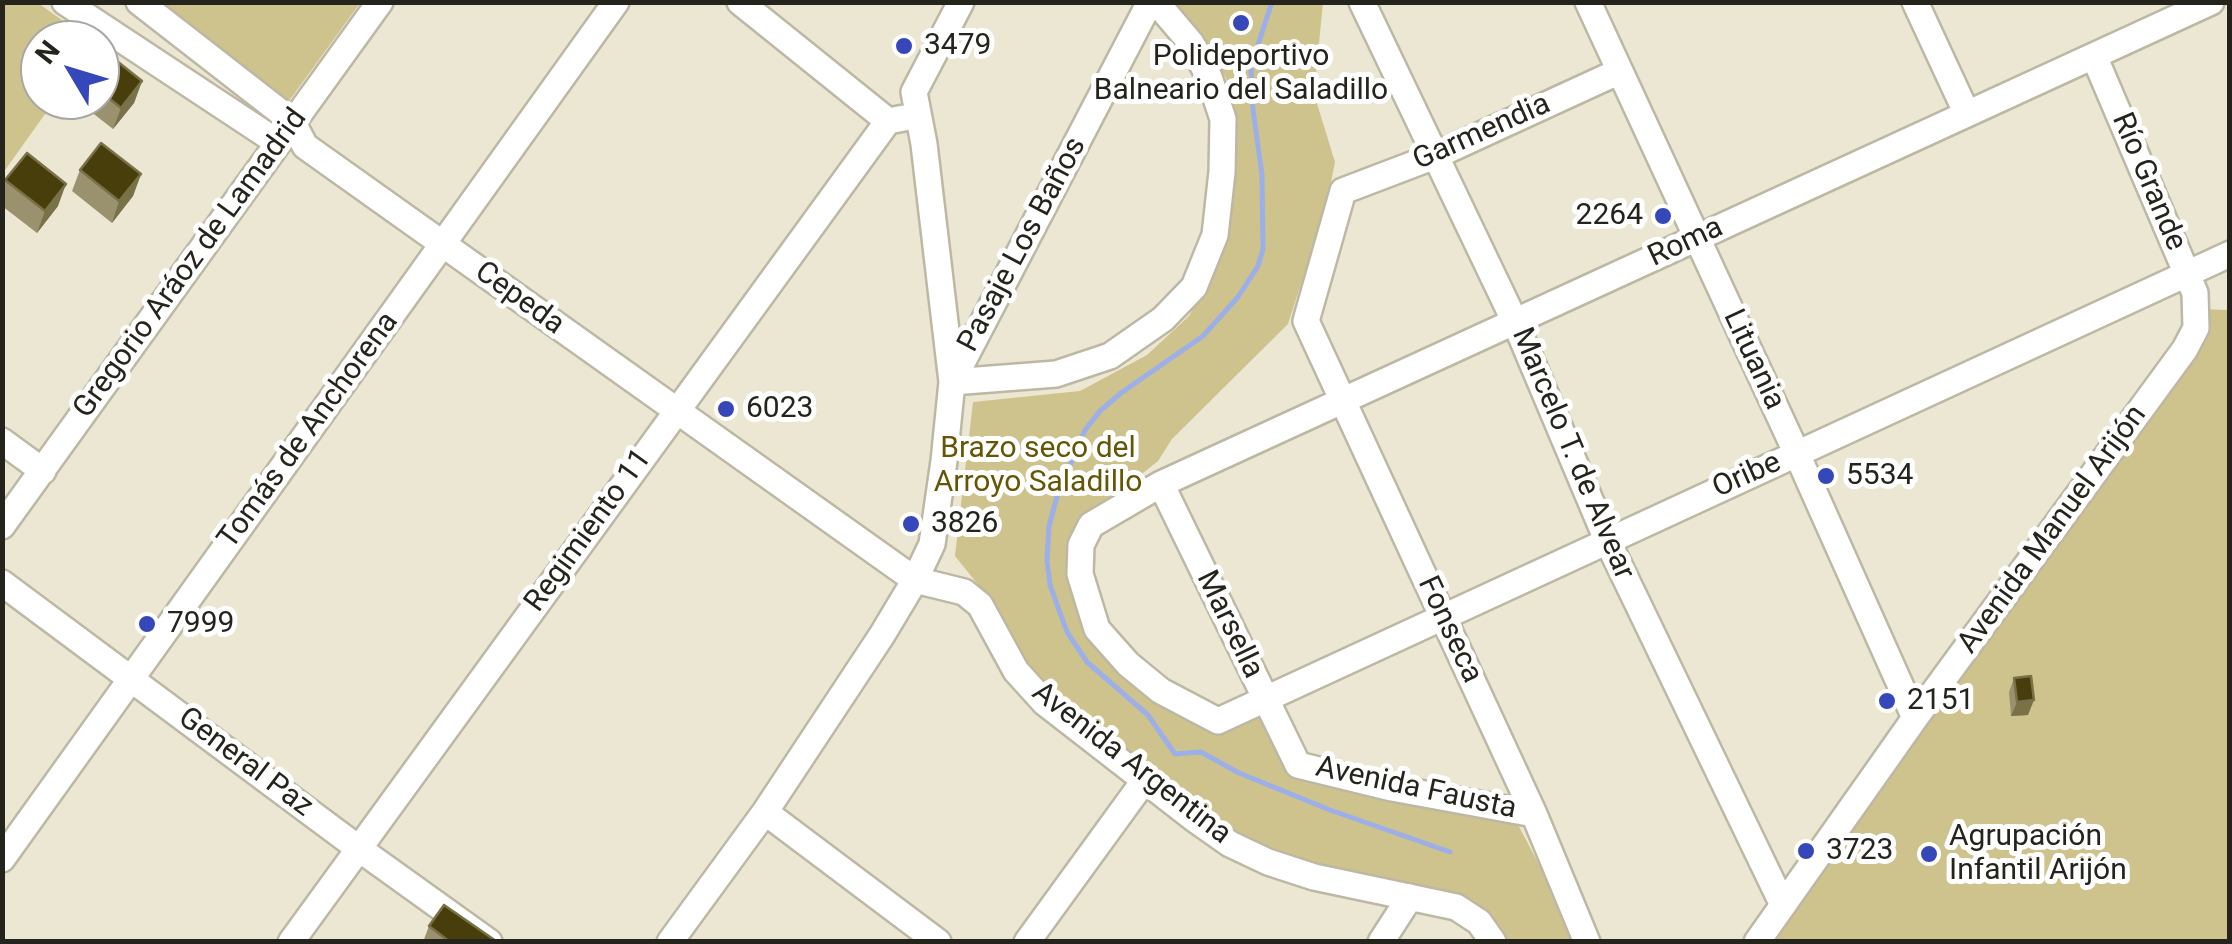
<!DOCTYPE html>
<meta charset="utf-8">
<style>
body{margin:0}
#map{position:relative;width:2232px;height:944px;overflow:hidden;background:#ece7d2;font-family:Roboto,sans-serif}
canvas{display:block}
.frame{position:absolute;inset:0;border:5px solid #25241c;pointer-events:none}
.north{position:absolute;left:20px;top:20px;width:100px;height:100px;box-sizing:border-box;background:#fff;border:2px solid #a8a7a4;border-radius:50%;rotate:308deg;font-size:28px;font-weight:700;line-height:40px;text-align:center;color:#25241c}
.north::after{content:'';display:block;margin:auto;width:35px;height:45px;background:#3647ba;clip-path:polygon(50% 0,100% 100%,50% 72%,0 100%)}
</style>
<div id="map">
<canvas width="2232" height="944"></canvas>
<div class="frame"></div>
<div class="north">N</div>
</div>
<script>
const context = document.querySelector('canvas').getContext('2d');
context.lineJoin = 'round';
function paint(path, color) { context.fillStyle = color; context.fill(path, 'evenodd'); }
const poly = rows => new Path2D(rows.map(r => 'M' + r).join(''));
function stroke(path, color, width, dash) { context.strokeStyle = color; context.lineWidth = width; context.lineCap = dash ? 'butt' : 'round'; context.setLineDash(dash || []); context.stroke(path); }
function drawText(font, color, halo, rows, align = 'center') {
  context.font = font + ' Roboto,sans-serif'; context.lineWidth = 10; context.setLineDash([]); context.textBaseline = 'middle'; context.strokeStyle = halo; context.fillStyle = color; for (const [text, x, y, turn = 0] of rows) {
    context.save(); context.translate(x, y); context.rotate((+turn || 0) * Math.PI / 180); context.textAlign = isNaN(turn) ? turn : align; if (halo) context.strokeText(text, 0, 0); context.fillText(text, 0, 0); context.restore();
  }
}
paint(poly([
 [3,2,38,3,90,40,40,40,40,100,55,100,3,173],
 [154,3,360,3,289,101],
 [1170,3,1323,3,1314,94,1335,162,1326,207,1288,324,1172,439,1158,461,1093,513,1091,634,1218,730,1259,717,1293,774,1517,823,1580,941,1505,941,1504,937,1323,866,1266,847,1218,821,1052,694,1017,650,1000,612,955,556,973,402,1080,391,1147,355,1189,316,1223,254,1233,168,1231,107,1226,78,1205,43],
 [2197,309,2229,310,2229,941,1757,942,2185,349]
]), '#cec28d');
stroke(poly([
 [1272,2,1251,66,1253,110,1262,175,1263,249,1258,266,1238,297,1203,336,1121,393,1100,411,1085,430,1058,493,1049,526,1047,560,1050,585,1067,632,1087,662,1148,715,1175,754,1201,752,1239,773,1330,810,1450,852]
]), '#9dafe8', 5);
const minor = poly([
 [65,2,277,142],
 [139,2,292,121,305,146,915,580,964,592,980,605,1016,671,1045,703,1193,818,1230,844,1268,862,1314,877,1456,907,1479,922,1493,942],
 [740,2,888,121,904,118],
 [1362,2,1515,322,1607,540,1783,905],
 [1588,2,1797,454,1915,718],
 [1915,2,1967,114],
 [2211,2,1161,484,1091,525,1081,545,1080,574,1097,629,1128,664,1161,691,1218,721,2230,254],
 [952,382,1056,374,1110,356,1163,319,1194,287,1215,235,1222,172,1223,119,1209,77,1191,43,1156,2],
 [952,382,1150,2],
 [2,441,43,471],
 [1161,484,1298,765,1392,788,1534,814],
 [2,526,380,2],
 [2,583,358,848,489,942],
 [765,812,938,942],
 [2,859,616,2],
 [291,942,888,121],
 [670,942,765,812,882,635,915,580,932,544,944,461,952,382,924,144,914,92,961,2],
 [1027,942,1144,781],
 [1381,942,1410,897],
 [1587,942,1534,814,1306,321,1343,191,1435,156,1620,71],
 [1757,942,1915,718,2185,349,2196,328,2195,293,2094,56]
]);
stroke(minor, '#bdb8a4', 30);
stroke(minor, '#fff', 25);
paint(poly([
 [100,53,142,81,134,103,113,129,76,100,100,100],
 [80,170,141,174,133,196,112,223,72,191],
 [5,180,58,206,37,233,2,206,2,188],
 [2014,678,2028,715,2011,716,2009,692],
 [429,926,496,941,423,942]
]), '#9a926f');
paint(poly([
 [142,81,134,103,113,129,121,108],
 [141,174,133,196,112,223,119,201],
 [66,184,58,206,37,233,45,211],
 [2034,700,2028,715,2011,716,2017,702]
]), '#797147');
const building = poly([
 [103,50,142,81,121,108,100,91,100,53,103,50],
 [101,143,141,174,119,201,80,170,101,143],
 [27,153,66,184,45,211,5,180,27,153],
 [2031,676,2034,700,2017,702,2014,678,2031,676],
 [444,905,496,941,496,942,450,942,429,926,444,905]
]);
paint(building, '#483e0c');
stroke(building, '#797147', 2.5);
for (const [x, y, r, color] of [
 [1241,23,10,"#3647ba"],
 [904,46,10,"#3647ba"],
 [1663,216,10,"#3647ba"],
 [726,409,10,"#3647ba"],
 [1826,476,10,"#3647ba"],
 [911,524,10,"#3647ba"],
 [147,624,10,"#3647ba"],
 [1887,701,10,"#3647ba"],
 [1806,851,10,"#3647ba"],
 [1929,854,10,"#3647ba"]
]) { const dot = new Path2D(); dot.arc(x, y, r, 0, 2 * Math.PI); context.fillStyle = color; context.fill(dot); stroke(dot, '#fff', 4); }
drawText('30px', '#25241c', '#fff', [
 ["3479",924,46],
 ["Polideportivo",1241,57,"center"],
 ["Balneario del Saladillo",1241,91,"center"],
 ["2264",1643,216,"right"],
 ["6023",746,409],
 ["5534",1846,476],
 ["3826",931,524],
 ["7999",167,624],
 ["2151",1907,701],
 ["Agrupación",1949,837],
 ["Infantil Arijón",1949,871],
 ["3723",1826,851]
], 'left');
drawText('30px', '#25241c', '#fff', [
 ["Garmendia",1482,133,-24],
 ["Río Grande",2148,182,67],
 ["Roma",1686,243,-25],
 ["Pasaje Los Baños",1023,245,-62],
 ["Gregorio Aráoz de Lamadrid",191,264,-54],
 ["Cepeda",519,299,36],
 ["Lituania",1753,360,65],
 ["Tomás de Anchorena",309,431,-54],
 ["Marcelo T. de Alvear",1572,454,67],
 ["Oribe",1747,476,-24],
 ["Avenida Manuel Arijón",2053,530,-54],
 ["Regimiento 11",589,531,-54],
 ["Marsella",1229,625,64],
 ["Fonseca",1449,630,65],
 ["General Paz",245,763,37],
 ["Avenida Argentina",1131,764,38],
 ["Avenida Fausta",1416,789,12]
]);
drawText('30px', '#655606', '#fff', [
 ["Brazo seco del",1038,449],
 ["Arroyo Saladillo",1038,483]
]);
</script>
